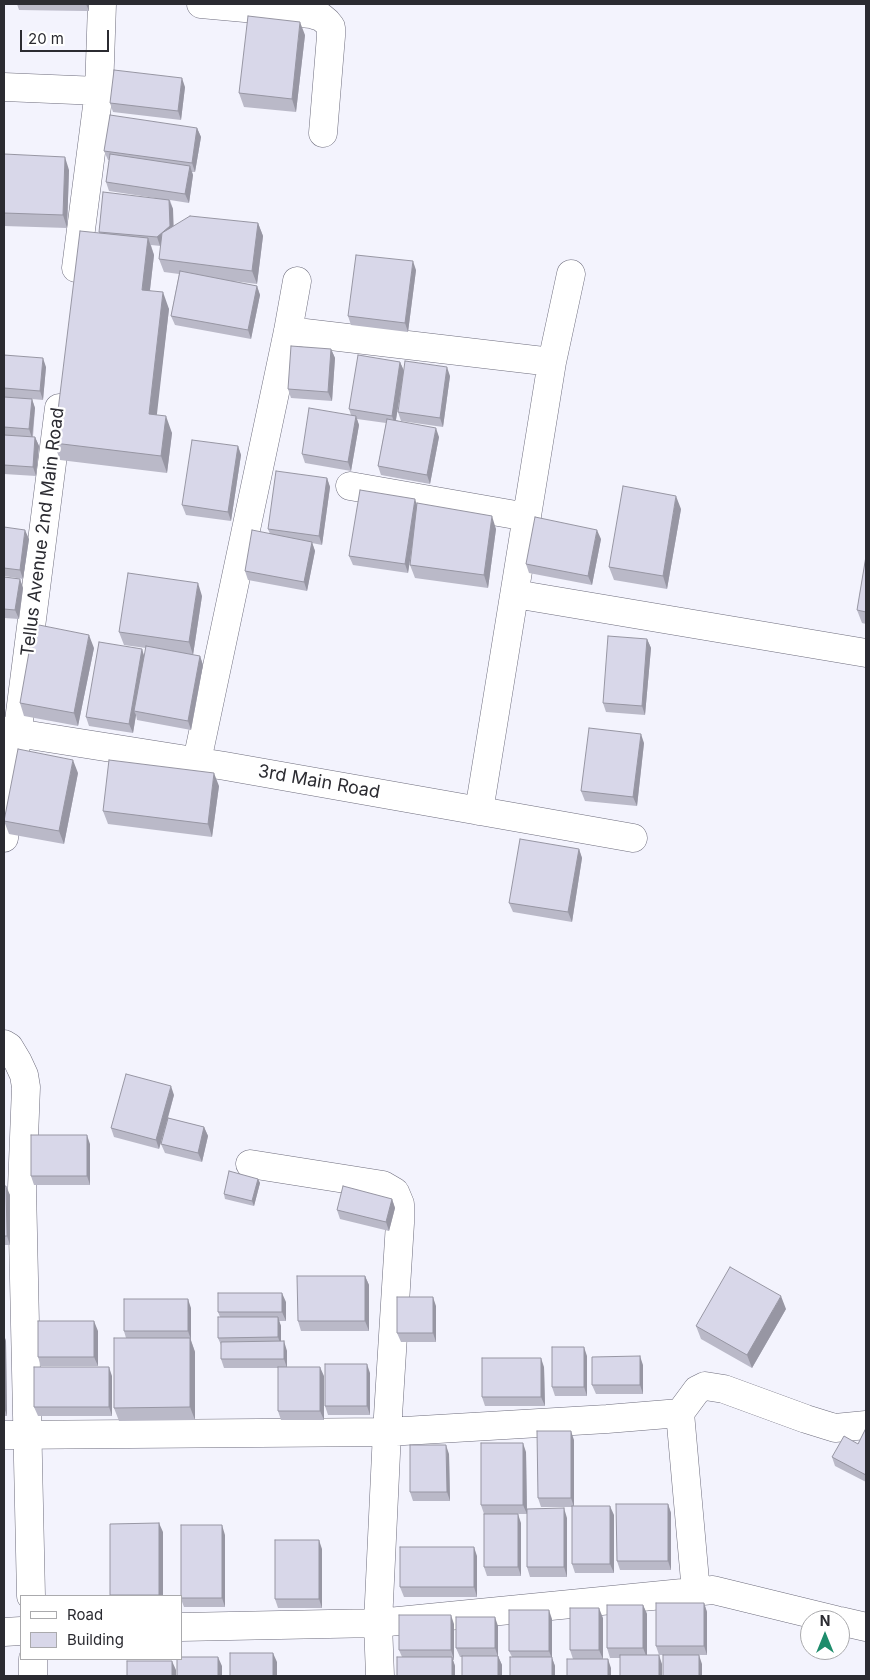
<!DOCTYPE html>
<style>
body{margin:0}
#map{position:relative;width:870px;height:1680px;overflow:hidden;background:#f3f3fd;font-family:Inter,sans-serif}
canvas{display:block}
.frame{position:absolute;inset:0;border:5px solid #2b2b31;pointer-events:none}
.legend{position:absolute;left:20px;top:1595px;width:162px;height:65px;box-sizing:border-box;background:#fff;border:1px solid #aaaaad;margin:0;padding:6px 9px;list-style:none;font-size:15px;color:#2b2b31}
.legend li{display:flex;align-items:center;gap:10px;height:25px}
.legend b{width:25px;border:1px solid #aaaaad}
.north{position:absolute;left:800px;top:1610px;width:50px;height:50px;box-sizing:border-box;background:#fff;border:1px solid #aaaaad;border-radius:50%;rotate:0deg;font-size:14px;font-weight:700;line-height:20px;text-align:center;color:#2b2b31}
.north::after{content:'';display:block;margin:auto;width:18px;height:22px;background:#1e8c6c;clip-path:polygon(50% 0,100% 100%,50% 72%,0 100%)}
.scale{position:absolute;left:20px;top:30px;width:89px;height:22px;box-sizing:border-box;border:2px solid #2b2b31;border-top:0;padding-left:6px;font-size:15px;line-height:18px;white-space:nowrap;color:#2b2b31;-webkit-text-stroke:4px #fff;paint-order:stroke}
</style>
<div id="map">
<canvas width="870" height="1680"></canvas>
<div class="frame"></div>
<ul class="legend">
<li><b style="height:6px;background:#fff"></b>Road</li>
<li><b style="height:14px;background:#d8d7e9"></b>Building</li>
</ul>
<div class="north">N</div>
<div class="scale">20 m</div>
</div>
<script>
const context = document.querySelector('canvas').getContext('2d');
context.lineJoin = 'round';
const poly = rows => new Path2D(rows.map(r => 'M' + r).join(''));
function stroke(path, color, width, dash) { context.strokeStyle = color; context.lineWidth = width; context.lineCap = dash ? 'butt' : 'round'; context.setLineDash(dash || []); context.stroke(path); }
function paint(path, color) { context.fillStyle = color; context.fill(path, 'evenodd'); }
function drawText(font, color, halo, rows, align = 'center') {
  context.font = font + ' Inter,sans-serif'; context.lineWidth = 4.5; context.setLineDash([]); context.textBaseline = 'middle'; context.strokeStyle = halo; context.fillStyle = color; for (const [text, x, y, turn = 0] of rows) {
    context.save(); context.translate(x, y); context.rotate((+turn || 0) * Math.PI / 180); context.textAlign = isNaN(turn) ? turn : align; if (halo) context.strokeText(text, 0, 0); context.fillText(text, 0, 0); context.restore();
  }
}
const street = poly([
 [201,4,311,14,321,17,327,22,331,27,331,36,323,133],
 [4,87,99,91],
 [76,268,99,91,102,4],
 [288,331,552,362],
 [350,486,527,517],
 [515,594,866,653],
 [4,731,225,766,633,838],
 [197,761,288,331,297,281],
 [479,811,552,362,571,274],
 [4,838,59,408],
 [4,1044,9,1047,18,1062,24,1075,26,1087,22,1188,31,1596],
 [680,1413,696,1592],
 [4,1435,387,1432,400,1223,400,1204,395,1192,383,1185,250,1164],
 [840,1621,866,1627],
 [181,1627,378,1623,713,1590,836,1620],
 [4,1632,21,1631],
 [33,1659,33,1676],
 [380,1676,378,1623,387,1432,607,1419,680,1413,697,1390,705,1386,724,1389,806,1419,835,1428,866,1425]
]);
stroke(street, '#6e6d7d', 29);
stroke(street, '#fff', 28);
paint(poly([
 [17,4,89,4,89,11,19,10],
 [305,35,296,112,244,107,239,93],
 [185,87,181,120,113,112,110,103],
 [197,128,201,137,195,172,192,172,193,175,189,203,170,200,173,209,173,226,258,223,263,236,257,284,233,281,257,286,260,295,251,339,175,325,171,316,179,274,164,272,159,259,161,246,151,245,154,255,150,290,169,309,156,415,172,433,167,473,60,460,54,443,99,232,155,198,109,191,106,182,109,160,108,160,104,151],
 [4,154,69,170,67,228,4,226],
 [416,270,408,332,351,325,348,316],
 [331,349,335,358,332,401,291,398,288,389],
 [4,355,46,367,43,400,32,399,35,408,33,437,35,437,39,446,36,476,4,474],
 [400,362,404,371,396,420,439,437,430,484,381,475,378,466,386,423,357,419,359,425,351,471,305,463,302,454,351,415,349,409],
 [450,376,443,427,401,421,398,412],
 [238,446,241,455,231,521,186,515,182,505],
 [327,478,330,487,322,545,312,543,315,551,307,591,248,580,245,571,270,534,268,529],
 [417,506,496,529,488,588,415,578,410,565,413,542,408,573,353,565,349,556],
 [681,509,667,589,614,580,609,567],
 [4,527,29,539,23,579,4,576],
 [601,539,592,585,529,573,526,564],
 [866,556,866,624,862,623,857,610],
 [4,577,20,579,23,588,19,619,4,618],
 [202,596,193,655,200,656,203,665,191,730,137,720,136,715,133,733,89,726,86,717,142,649,144,657,146,648,124,645,119,632],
 [647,639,651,648,645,715,606,712,603,703],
 [94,648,78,726,24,716,20,703],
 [644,743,637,806,585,801,581,791],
 [78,773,64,844,9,834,4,821],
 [219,786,212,837,108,824,103,811],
 [579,849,582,858,572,922,513,912,509,903],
 [174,1095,168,1118,204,1127,208,1136,202,1162,165,1153,161,1144,166,1125,159,1149,114,1137,111,1128],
 [90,1144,90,1185,34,1185,31,1176],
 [258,1179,260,1183,254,1206,225,1199,224,1194],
 [4,1186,10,1195,10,1245,4,1245],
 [392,1199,395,1208,389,1231,340,1219,337,1210],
 [365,1276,369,1285,369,1331,301,1331,298,1321],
 [286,1302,286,1321,279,1321,281,1326,281,1342,287,1351,287,1367,324,1376,324,1420,281,1420,278,1411,278,1368,224,1368,221,1359,221,1345,218,1338,220,1317,218,1312],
 [436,1306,436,1342,401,1342,397,1333],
 [191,1308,191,1340,195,1352,195,1420,119,1421,114,1408,126,1338,124,1331],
 [786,1309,752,1368,701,1339,696,1326],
 [98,1331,98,1366,41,1366,38,1357],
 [4,1335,6,1341,7,1416,4,1416],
 [587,1356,587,1396,555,1396,552,1387],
 [643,1365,643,1394,596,1394,592,1385],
 [544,1367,545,1406,485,1406,482,1397],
 [370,1373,370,1415,328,1415,325,1406],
 [112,1376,112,1416,38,1416,34,1407],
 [866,1428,866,1482,835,1466,832,1457,858,1444],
 [574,1440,574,1506,614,1515,614,1573,575,1573,572,1564,572,1507,541,1507,538,1498],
 [526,1452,527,1514,484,1514,481,1505],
 [449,1454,450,1501,413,1501,410,1492],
 [668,1504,671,1513,671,1570,620,1570,617,1561],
 [567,1518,567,1577,530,1577,527,1567],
 [521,1523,521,1576,487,1576,484,1567],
 [163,1532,163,1596,110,1596,110,1595],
 [225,1535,225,1607,184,1607,181,1599,181,1596],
 [322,1549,322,1608,278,1608,275,1599],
 [477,1556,477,1597,404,1597,400,1587],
 [704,1603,707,1612,707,1655,659,1655,656,1646],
 [643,1605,647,1614,647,1655,662,1664,662,1676,620,1658,610,1658,607,1648],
 [603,1618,603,1659,573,1659,570,1650],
 [552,1619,552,1658,555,1666,555,1676,510,1676,512,1657,509,1651],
 [454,1624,454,1660,453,1660,455,1666,455,1676,402,1657,399,1650],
 [498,1626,498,1656,502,1665,502,1676,462,1657,460,1657,456,1648]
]), '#bab9c8');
paint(poly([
 [86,4,89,4,89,11],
 [300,22,305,35,296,112,292,99],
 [182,78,185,87,181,120,178,111],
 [197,128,201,137,195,172,192,163],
 [65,157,69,170,67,228,63,215],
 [190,166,193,175,189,203,185,194],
 [169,200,173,209,174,235,160,246,157,237],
 [258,223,263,236,257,284,252,271],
 [148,238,154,255,148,306,142,290],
 [413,261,416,270,408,332,405,323],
 [257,286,260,295,251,339,248,330],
 [163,292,169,309,155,431,149,414],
 [331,349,335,358,332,401,328,392],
 [43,358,46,367,43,400,40,391],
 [400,362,404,371,395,425,392,416],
 [447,367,450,376,443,427,440,418],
 [32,399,35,408,32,438,29,429],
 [166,416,172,433,167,473,161,456],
 [356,416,359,425,351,471,348,462],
 [436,428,439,437,430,484,427,475],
 [35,437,39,446,36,476,33,467],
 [238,446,241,455,231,521,228,512],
 [327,478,330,487,322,545,319,536],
 [676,496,681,509,667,589,663,576],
 [415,499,418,508,408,573,405,564],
 [492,516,496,529,488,588,484,575],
 [25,530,29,539,23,579,20,570],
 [597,530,601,539,592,585,588,576],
 [312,542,315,551,307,591,304,582],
 [20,579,23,588,19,619,15,610],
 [198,583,202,596,193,655,189,642],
 [89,635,94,648,78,726,74,713],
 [647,639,651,648,645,715,642,706],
 [142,649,145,659,134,711,136,715,133,733,129,724],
 [200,656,203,665,191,730,188,721],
 [641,734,644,743,637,806,633,797],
 [73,760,78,773,64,844,59,831],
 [214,773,219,786,212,837,208,824],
 [579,849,582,858,572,922,568,912],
 [171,1086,174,1095,159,1149,156,1140],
 [204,1127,208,1136,202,1162,198,1153],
 [87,1135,90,1144,90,1185,87,1176],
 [258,1179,260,1183,254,1206,252,1201],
 [6,1186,10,1195,10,1245,7,1236],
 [392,1199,395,1208,389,1231,386,1222],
 [365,1276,369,1285,369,1331,365,1321],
 [282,1293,286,1302,286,1321,282,1312],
 [781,1296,786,1309,752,1368,747,1355],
 [433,1297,436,1306,436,1342,433,1333],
 [188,1299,191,1308,191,1340,188,1331],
 [278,1317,281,1326,281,1346,278,1337],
 [94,1321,98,1331,98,1366,94,1357],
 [4,1335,6,1341,7,1416,4,1407],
 [190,1338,195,1352,195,1420,190,1407],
 [284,1341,287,1351,287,1368,284,1359],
 [584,1347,587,1356,587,1396,584,1387],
 [640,1356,643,1365,643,1394,640,1385],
 [541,1358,544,1367,545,1406,541,1397],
 [367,1364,370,1373,370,1415,367,1406],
 [109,1367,112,1376,112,1416,109,1407],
 [320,1367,324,1376,324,1420,320,1411],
 [571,1431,574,1440,574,1507,571,1498],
 [523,1443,526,1452,527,1514,523,1505],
 [446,1445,449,1454,450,1501,447,1492],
 [668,1504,671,1513,671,1570,668,1561],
 [610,1506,614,1515,614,1573,610,1564],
 [564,1508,567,1518,567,1577,564,1567],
 [518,1514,521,1523,521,1576,518,1567],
 [159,1523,163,1532,163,1596,160,1596,159,1595],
 [222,1525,225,1535,225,1607,222,1598],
 [319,1540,322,1549,322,1608,319,1599],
 [474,1547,477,1556,477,1597,474,1587],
 [704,1603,707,1612,707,1655,704,1646],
 [643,1605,647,1614,647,1658,643,1648],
 [599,1608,603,1618,603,1659,599,1650],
 [549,1610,552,1619,552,1658,555,1666,555,1676,552,1676,552,1659,549,1651],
 [451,1615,454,1624,454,1660,451,1650],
 [495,1617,498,1626,498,1657,495,1648],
 [273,1653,277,1662,277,1676,273,1676],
 [659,1655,662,1664,662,1676,659,1676],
 [699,1655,702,1664,702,1676,699,1676],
 [498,1656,502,1665,502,1676,498,1676],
 [218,1657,222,1666,222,1676,218,1676],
 [452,1657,455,1666,455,1676,452,1676],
 [608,1659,611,1668,611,1676,608,1676],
 [172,1661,176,1670,176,1676,172,1676]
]), '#9796a3');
const building = poly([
 [248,16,300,22,292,99,239,93,248,16],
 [114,70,182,78,178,111,110,103,114,70],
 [110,115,197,128,192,163,104,151,110,115],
 [4,154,65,157,63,215,4,213,4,154],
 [110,154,190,166,185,194,106,182,110,154],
 [103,192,169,200,170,226,157,237,99,232,103,192],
 [190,216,258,223,252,271,159,259,162,233,190,216],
 [80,231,148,238,142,290,163,292,149,414,166,416,161,456,54,443,80,231],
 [356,255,413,261,405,323,348,316,356,255],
 [180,271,257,286,248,330,171,316,180,271],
 [291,346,331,349,328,392,288,389,291,346],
 [4,355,43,358,40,391,4,388,4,355],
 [358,355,400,362,392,416,349,409,358,355],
 [405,361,447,367,440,418,398,412,405,361],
 [4,397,32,399,29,429,4,427,4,397],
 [309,408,356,416,348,462,302,454,309,408],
 [387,419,436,428,427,475,378,466,387,419],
 [4,435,35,437,33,467,4,465,4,435],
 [192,440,238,446,228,512,182,505,192,440],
 [276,471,327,478,319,536,268,529,276,471],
 [623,486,676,496,663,576,609,567,623,486],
 [360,490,415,499,405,564,349,556,360,490],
 [417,503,492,516,484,575,410,565,417,503],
 [535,517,597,530,588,576,526,564,535,517],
 [4,527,25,530,20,570,4,568,4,527],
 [252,530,312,542,304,582,245,571,252,530],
 [866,556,866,612,857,610,866,556],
 [128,573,198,583,189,642,119,632,128,573],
 [4,577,20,579,15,610,4,609,4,577],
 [34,624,89,635,74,713,20,703,34,624],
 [608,636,647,639,642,706,603,703,608,636],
 [99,642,142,649,129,724,86,717,99,642],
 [146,646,200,656,188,721,134,711,146,646],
 [589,728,641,734,633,797,581,791,589,728],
 [18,749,73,760,59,831,4,821,18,749],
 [109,760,214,773,208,824,103,811,109,760],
 [520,839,579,849,568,912,509,903,520,839],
 [126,1074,171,1086,156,1140,111,1128,126,1074],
 [168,1118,204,1127,198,1153,161,1144,168,1118],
 [31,1135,87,1135,87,1176,31,1176,31,1135],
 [229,1171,258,1179,252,1201,224,1194,229,1171],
 [4,1186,6,1186,7,1236,4,1236,4,1186],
 [343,1186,392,1199,386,1222,337,1210,343,1186],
 [730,1267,781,1296,747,1355,696,1326,730,1267],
 [297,1276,365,1276,365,1321,298,1321,297,1276],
 [218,1293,282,1293,282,1312,218,1312,218,1293],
 [397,1297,433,1297,433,1333,397,1333,397,1297],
 [124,1299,188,1299,188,1331,124,1331,124,1299],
 [218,1317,278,1317,278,1337,218,1338,218,1317],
 [38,1321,94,1321,94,1357,38,1357,38,1321],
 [114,1338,190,1338,190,1407,114,1408,114,1338],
 [284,1341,284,1359,221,1359,221,1342,284,1341],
 [552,1347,584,1347,584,1387,552,1387,552,1347],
 [640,1356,640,1385,592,1385,592,1357,640,1356],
 [482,1358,541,1358,541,1397,482,1397,482,1358],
 [325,1364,367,1364,367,1406,325,1406,325,1364],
 [34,1367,109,1367,109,1407,34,1407,34,1367],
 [278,1367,320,1367,320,1411,278,1411,278,1367],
 [866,1428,866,1475,832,1457,844,1436,858,1444,866,1428],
 [537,1431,571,1431,571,1498,538,1498,537,1431],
 [481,1443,523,1443,523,1505,481,1505,481,1443],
 [410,1445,446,1445,447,1492,410,1492,410,1445],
 [616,1504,668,1504,668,1561,617,1561,616,1504],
 [572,1506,610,1506,610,1564,572,1564,572,1506],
 [564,1508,564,1567,527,1567,527,1509,564,1508],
 [484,1514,518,1514,518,1567,484,1567,484,1514],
 [159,1523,159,1595,110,1595,110,1524,159,1523],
 [181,1525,222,1525,222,1598,181,1598,181,1525],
 [275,1540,319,1540,319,1599,275,1599,275,1540],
 [400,1547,474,1547,474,1587,400,1587,400,1547],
 [656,1603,704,1603,704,1646,656,1646,656,1603],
 [607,1605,643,1605,643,1648,607,1648,607,1605],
 [570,1608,599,1608,599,1650,570,1650,570,1608],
 [509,1610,549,1610,549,1651,509,1651,509,1610],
 [399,1615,451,1615,451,1650,399,1650,399,1615],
 [456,1617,495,1617,495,1648,456,1648,456,1617],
 [230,1653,273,1653,273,1676,230,1676,230,1653],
 [620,1655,659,1655,659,1676,620,1676,620,1655],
 [663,1655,699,1655,699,1676,663,1676,663,1655],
 [462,1656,498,1656,498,1676,462,1676,462,1656],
 [181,1657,218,1657,218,1676,177,1676,177,1659,181,1659,181,1657],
 [397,1657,452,1657,452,1676,397,1676,397,1657],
 [510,1657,552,1657,552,1676,510,1676,510,1657],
 [567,1659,608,1659,608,1676,567,1676,567,1659],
 [127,1661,172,1661,172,1676,127,1676,127,1661]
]);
paint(building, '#d8d7e9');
stroke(building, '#9796a3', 1);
drawText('18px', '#2b2b31', '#fff', [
 ["Tellus Avenue 2nd Main Road",43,532,-83],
 ["3rd Main Road",319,782,10]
]);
</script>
